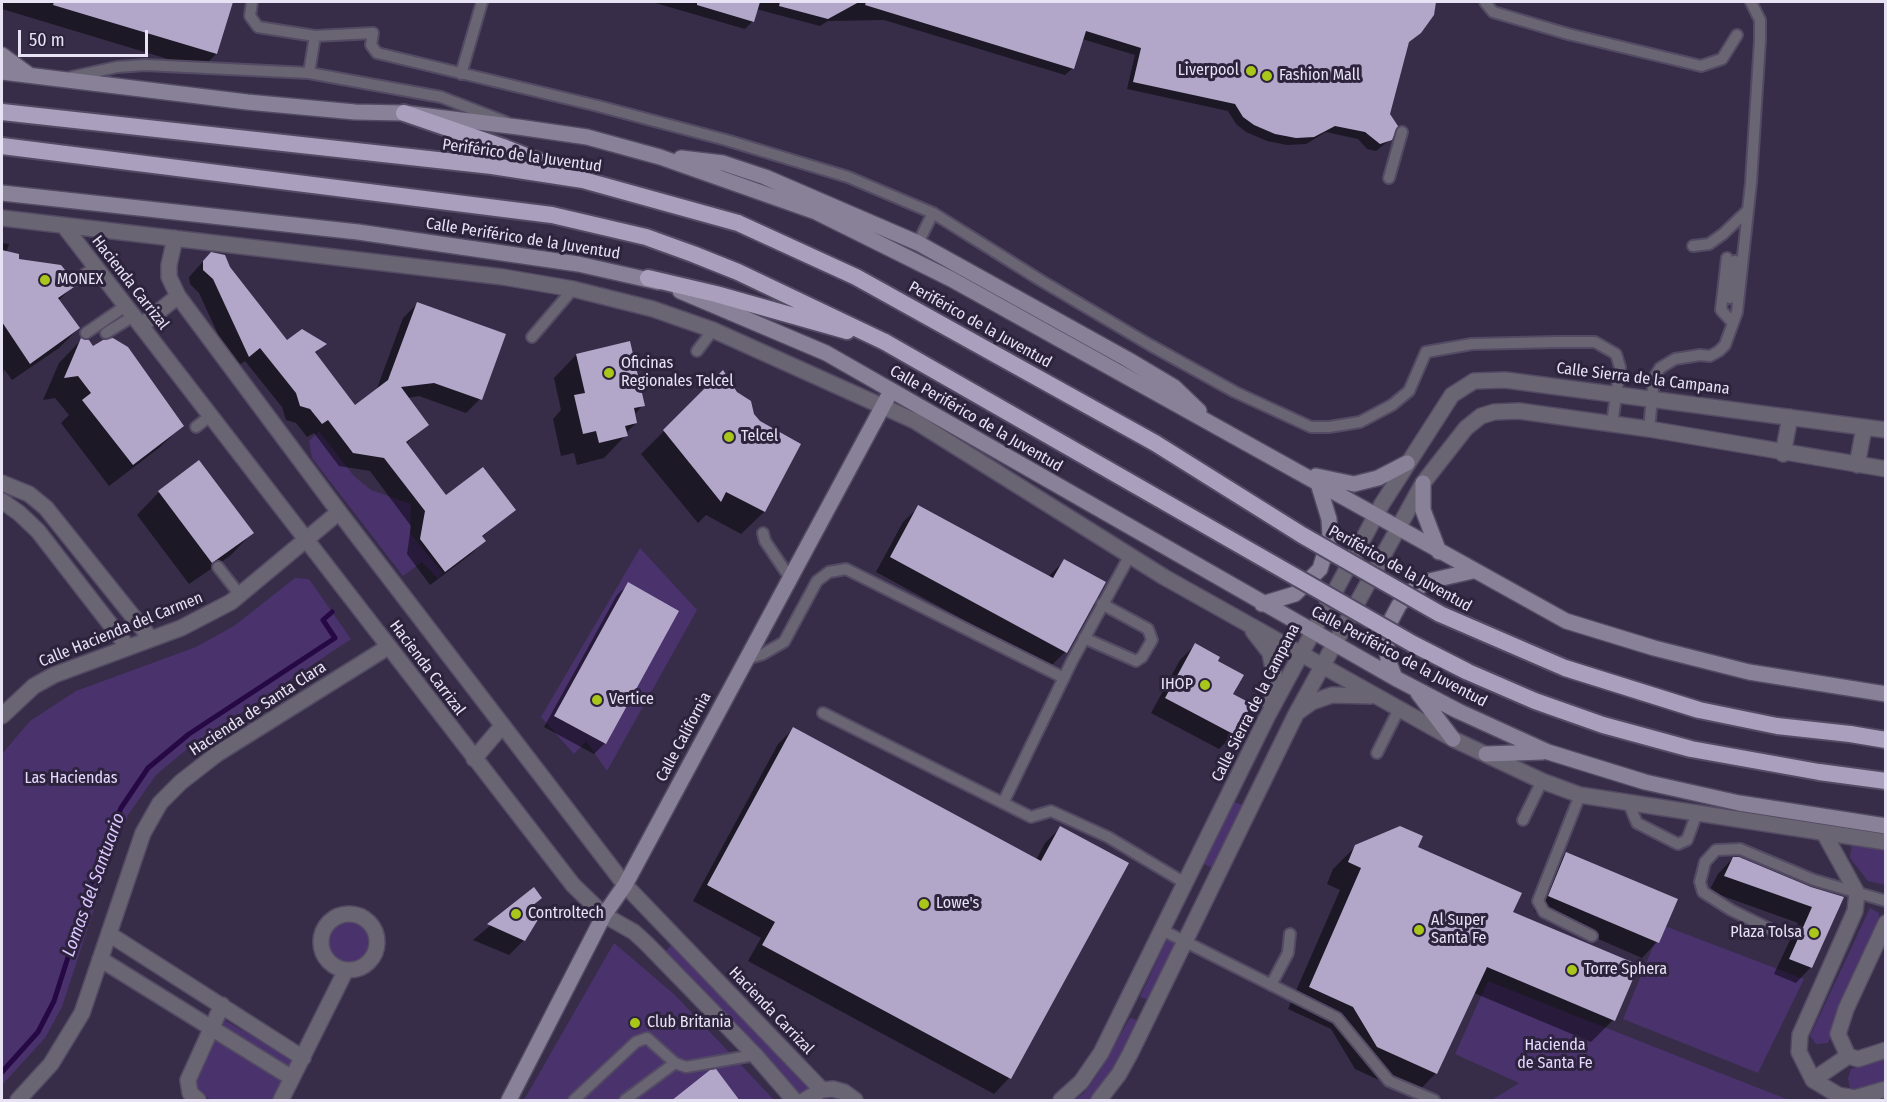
<!DOCTYPE html>
<meta charset="utf-8">
<style>
body{margin:0}
#map{position:relative;width:1887px;height:1102px;overflow:hidden;background:#372d48;font-family:"Fira Sans Condensed",sans-serif}
canvas{display:block}
.frame{position:absolute;inset:0;border:3px solid #e7e2f4;pointer-events:none}
.scale{position:absolute;left:18px;top:30px;width:130px;height:27px;box-sizing:border-box;border:3px solid #e7e2f4;border-top:0;padding-left:8px;font-size:18px;line-height:21px;white-space:nowrap;color:#e7e2f4;-webkit-text-stroke:4px #2d233d;paint-order:stroke}
</style>
<div id="map">
<canvas width="1887" height="1102"></canvas>
<div class="frame"></div>
<div class="scale">50 m</div>
</div>
<script>
const context = document.querySelector('canvas').getContext('2d');
context.lineJoin = 'round';
function paint(path, color) { context.fillStyle = color; context.fill(path, 'evenodd'); }
const poly = rows => new Path2D(rows.map(r => 'M' + r).join(''));
function stroke(path, color, width, dash) { context.strokeStyle = color; context.lineWidth = width; context.lineCap = dash ? 'butt' : 'round'; context.setLineDash(dash || []); context.stroke(path); }
function drawText(font, color, halo, rows, align = 'center') {
  context.font = font + ' "Fira Sans Condensed",sans-serif'; context.lineWidth = 6; context.setLineDash([]); context.textBaseline = 'middle'; context.strokeStyle = halo; context.fillStyle = color; for (const [text, x, y, turn = 0] of rows) {
    context.save(); context.translate(x, y); context.rotate((+turn || 0) * Math.PI / 180); context.textAlign = isNaN(turn) ? turn : align; if (halo) context.strokeText(text, 0, 0); context.fillText(text, 0, 0); context.restore();
  }
}
paint(poly([
 [319,431,354,476,371,490,411,504,410,533,443,573,438,579,422,562,403,576,312,458,309,441],
 [640,548,697,610,607,771,586,741,574,754,541,717],
 [295,578,309,579,351,639,187,749,156,775,128,815,105,875,62,1007,45,1038,2,1085,2,754,30,721,76,691,196,647,234,626],
 [1234,802,1246,806,1213,868,1204,864],
 [1852,842,1885,848,1885,885,1868,881,1850,858],
 [1870,908,1879,913,1878,923,1828,1043,1816,1044,1810,1036],
 [345,916,363,920,374,939,365,961,346,968,335,964,324,945,328,926],
 [1662,925,1804,979,1758,1073,1623,1019],
 [1169,935,1180,937,1149,1000,1140,997],
 [674,942,814,1088,803,1100,665,952],
 [614,943,675,995,774,1100,524,1100],
 [1488,981,1715,1071,1789,1100,1492,1100,1519,1083,1455,1054],
 [1130,1018,1140,1021,1122,1055,1091,1099,1074,1100,1084,1093,1099,1072],
 [224,1020,296,1061,273,1100,212,1100,197,1093,195,1085],
 [1885,1057,1885,1080,1862,1090,1850,1089,1848,1078,1851,1069]
]), '#4a326d');
paint(poly([
 [2,2,231,2,216,54,201,69,2,9],
 [652,2,1434,2,1432,14,1407,44,1388,114,1391,139,1376,151,1367,149,1358,139,1326,132,1306,144,1287,145,1267,141,1246,132,1236,124,1228,111,1127,89,1135,55,1082,39,1073,68,1065,75,884,20,828,21,820,26,756,9,753,21,745,29],
 [2,243,9,244,6,253,72,287,58,301,77,330,59,348,12,380,4,369,2,383],
 [209,255,229,268,286,342,324,344,315,354,354,407,376,391,403,318,417,304,480,399,466,413,419,396,407,398,427,424,406,444,445,497,514,510,481,538,484,541,470,555,430,585,407,554,411,526,370,471,339,466,314,433,307,437,296,423,286,420,282,407,245,361,234,369,199,293,190,284,189,277],
 [81,340,182,426,159,448,109,486,61,423,69,415,55,398,43,400,59,363],
 [576,355,643,405,634,415,636,423,626,433,626,435,604,458,577,465,574,453,561,456,553,419,561,410,554,378],
 [723,372,759,422,799,444,764,512,741,534,706,515,698,523,641,454],
 [159,492,252,533,230,556,189,584,137,515],
 [919,507,1048,577,1064,561,1065,652,1050,667,876,572,903,522],
 [629,584,605,743,594,754,544,727,617,595],
 [1195,645,1216,662,1231,695,1234,734,1219,749,1151,713,1180,660],
 [793,729,1036,860,1045,843,1060,828,1127,864,1009,1078,994,1094,748,961,761,938,693,901,778,744],
 [1356,846,1416,848,1511,913,1637,966,1613,1020,1591,1042,1474,993,1436,1073,1414,1096,1355,1069,1331,1029,1288,1009,1340,890,1327,884,1333,869],
 [1566,853,1657,942,1642,958,1534,911,1551,869],
 [1733,858,1842,898,1811,967,1796,983,1774,974,1798,923,1709,891,1718,874],
 [534,889,540,897,526,912,524,940,509,955,473,940]
]), '#0007');
stroke(poly([
 [2,1072,38,1032,54,1001,95,873,121,808,148,768,189,734,335,638,323,620,332,612]
]), '#250844', 5);
paint(poly([
 [54,2,233,2,217,54,53,5],
 [697,2,760,2,754,22,697,5],
 [780,2,859,2,828,19,779,6],
 [866,2,1436,2,1434,15,1421,33,1409,42,1390,114,1398,126,1392,140,1380,144,1365,132,1335,126,1314,137,1296,138,1275,134,1254,125,1243,117,1235,104,1133,82,1141,48,1086,31,1074,69,865,5],
 [2,250,19,254,19,259,61,265,70,276,69,284,74,287,58,298,80,328,30,364,2,322],
 [211,252,225,255,230,267,287,340,302,329,327,344,315,352,355,405,388,380,417,302,506,334,482,400,434,383,401,387,429,425,406,442,446,495,483,467,516,510,482,536,486,541,445,572,420,539,425,511,384,458,353,453,328,420,322,424,310,409,300,406,296,393,260,348,249,357,213,279,203,270,203,261],
 [81,338,89,340,93,346,103,340,113,338,128,347,184,426,133,465,82,400,91,393,78,376,64,378],
 [630,341,645,406,634,408,637,423,625,426,628,436,599,443,596,431,583,434,574,395,585,393,576,354],
 [723,370,737,392,751,401,754,414,760,421,801,444,765,512,726,492,721,502,663,430],
 [199,460,254,533,212,563,158,491],
 [918,505,1053,578,1064,559,1106,582,1067,653,890,557],
 [628,582,679,611,606,744,554,716],
 [1195,643,1220,657,1218,661,1244,675,1233,694,1252,704,1235,735,1165,698],
 [793,727,1041,861,1060,826,1129,863,1011,1079,762,945,775,922,707,885],
 [1400,826,1423,836,1418,847,1522,893,1513,912,1639,965,1615,1021,1487,967,1437,1074,1377,1047,1353,1007,1309,987,1361,868,1348,862,1355,845],
 [1566,852,1678,899,1659,943,1548,896],
 [1733,857,1739,857,1811,887,1844,897,1812,968,1789,959,1812,907,1724,876],
 [534,887,542,898,527,910,539,918,525,941,487,924],
 [716,1069,740,1101,671,1101,710,1070]
]), '#b2a7c9');
const service = poly([
 [252,2,250,16,258,27,315,36],
 [1485,2,1493,12,1568,34,1701,66,1722,59,1737,35],
 [309,73,315,36,373,33,371,45,377,53,598,106,726,140,848,177,933,213,1040,280,1150,345,1235,392,1311,427,1329,427,1360,422,1392,405,1409,391,1426,352,1472,344,1557,342,1595,342,1616,354,1620,367,1612,424],
 [461,74,482,2],
 [71,77,117,67,145,65,309,73,441,97,506,122],
 [1389,178,1402,132],
 [918,243,933,213],
 [1693,246,1709,244,1723,234,1747,211],
 [1727,258,1721,310,1733,323],
 [76,280,94,268],
 [1730,298,1735,261],
 [86,333,124,307],
 [106,333,132,317],
 [532,337,573,289],
 [697,351,713,330],
 [196,427,210,416],
 [1649,429,1654,378,1660,368,1675,359,1700,355,1710,356,1719,351,1725,345,1737,312,1751,183,1760,40,1760,20,1751,2],
 [763,533,765,541,790,578],
 [218,567,240,595],
 [1084,638,1136,661,1142,657,1152,640,1148,629,1102,604],
 [747,659,763,654,784,642,817,581,829,572,846,569,1064,678],
 [823,713,1031,817,1051,811,1108,837,1185,883],
 [1377,753,1399,709],
 [1580,795,1538,901,1544,912,1592,936],
 [1628,802,1637,823,1678,844,1687,840,1697,813],
 [1003,803,1072,661,1129,557],
 [1523,820,1542,781],
 [1162,930,1337,1018,1389,1081,1434,1100],
 [1774,931,1731,910,1703,892,1700,882,1705,862,1716,850,1740,849,1814,880,1886,901],
 [1271,985,1288,953,1290,934],
 [574,1100,636,1042,647,1038,675,1063,686,1067,755,1055],
 [625,1100,675,1063]
]);
const minor = poly([
 [2,483,29,494,46,508,151,639],
 [2,501,19,513,38,531,127,646],
 [2,716,34,686,54,675,181,628,231,602,339,512],
 [1824,833,1857,893,1855,911,1800,1035,1799,1052,1813,1080,1838,1095,1855,1098,1886,1089],
 '321 942a28 28 0 1 1 56 0a28 28 0 1 1-56 0Z',
 [1886,923,1846,1009,1838,1034,1848,1056,1858,1059,1886,1050],
 [109,934,303,1058],
 [100,959,292,1078],
 [1813,1080,1848,1056],
 [18,1100,51,1064,82,1013,143,833,160,803,181,782,217,754,388,647],
 [198,1100,190,1093,188,1080,222,1005],
 [281,1100,346,970]
]);
const tertiary = poly([
 [2,218,503,277,573,289,653,309,713,330,915,421,1164,577,1453,739,1542,781,1580,795,1886,842],
 [64,226,573,885,604,915,634,932,647,944,755,1055,794,1100],
 [175,238,169,265,169,277,178,296,339,512,625,885,822,1090],
 [141,326,178,296],
 [1783,454,1790,417],
 [1857,465,1864,428],
 [1253,631,1270,653,1274,674,1270,703],
 [1298,712,1312,702,1332,695,1371,696],
 [474,759,502,726],
 [805,1100,822,1090,833,1089,844,1092,855,1100],
 [1061,1100,1081,1082,1101,1053,1267,717,1382,504,1452,395,1474,381,1505,380,1886,430],
 [1099,1100,1119,1074,1130,1054,1296,714,1423,483,1466,428,1481,416,1494,412,1519,411,1649,429,1886,469]
]);
const secondary = poly([
 [2,55,28,74],
 [2,72,247,102,355,112,404,113,518,127,587,137,660,157,816,212,951,279,1566,621,1654,648,1749,672,1886,694],
 [681,158,723,163,765,177,918,243,1127,359,1174,387,1199,411],
 [2,193,358,232,578,264,658,282],
 [680,291,826,353,1395,678,1458,711,1548,752,1645,782,1739,803,1886,826],
 [1316,476,1354,484,1378,478,1407,463],
 [1423,483,1423,510,1439,552],
 [1262,604,1295,594,1320,569,1330,536,1329,519,1318,483],
 [1395,678,1388,660,1386,641,1390,622,1399,605,1412,591,1429,581,1473,571],
 [1418,693,1453,739],
 [1486,754,1543,752],
 [509,1100,604,915,625,885,891,391]
]);
const trunk = poly([
 [2,112,492,166,583,180,738,223],
 [404,113,503,147,566,172],
 [2,146,552,215,646,237,693,254,738,272,885,342],
 [648,278,716,294,847,331],
 [1850,734,1886,740],
 [1819,772,1886,781]
]);
stroke(service, '#534a64', 14);
stroke(minor, '#534a64', 18);
stroke(tertiary, '#534a64', 18);
stroke(secondary, '#534a64', 18);
stroke(trunk, '#534a64', 20);
stroke(service, '#6a6573', 10);
stroke(minor, '#6a6573', 15);
stroke(tertiary, '#6a6573', 15);
stroke(secondary, '#888197', 15);
stroke(trunk, '#aaa0be', 16);
const trunkBridge = poly([
 [738,223,856,277,1155,443,1302,535,1440,614,1565,668,1699,710,1777,726,1850,734],
 [885,342,1413,644,1468,672,1535,701,1603,725,1691,749,1819,772]
]);
stroke(trunkBridge, '#534a64', 20, []);
stroke(trunkBridge, '#aaa0be', 16);
for (const [x, y, r, color] of [
 [1251,71,6,"#a9c71b"],
 [1267,76,6,"#a9c71b"],
 [45,280,6,"#a9c71b"],
 [609,373,6,"#a9c71b"],
 [729,437,6,"#a9c71b"],
 [1205,685,6,"#a9c71b"],
 [597,700,6,"#a9c71b"],
 [924,904,6,"#a9c71b"],
 [516,914,6,"#a9c71b"],
 [1419,930,6,"#a9c71b"],
 [1814,933,6,"#a9c71b"],
 [1572,970,6,"#a9c71b"],
 [635,1023,6,"#a9c71b"]
]) { const dot = new Path2D(); dot.arc(x, y, r, 0, 2 * Math.PI); context.fillStyle = color; context.fill(dot); stroke(dot, '#2d233d', 2); }
drawText('16px', '#e7e2f4', '#2d233d', [
 ["Liverpool",1239,71,"right"],
 ["Fashion Mall",1279,76],
 ["MONEX",57,280],
 ["Oficinas",621,364],
 ["Regionales Telcel",621,382],
 ["Telcel",741,437],
 ["IHOP",1193,685,"right"],
 ["Vertice",609,700],
 ["Lowe's",936,904],
 ["Controltech",528,914],
 ["Al Super",1431,921],
 ["Santa Fe",1431,939],
 ["Plaza Tolsa",1802,933,"right"],
 ["Torre Sphera",1584,970],
 ["Club Britania",647,1023]
], 'left');
drawText('16px', '#e7e2f4', '#2d233d', [
 ["Periférico de la Juventud",522,156,8],
 ["Calle Periférico de la Juventud",523,239,9],
 ["Hacienda Carrizal",130,283,52],
 ["Periférico de la Juventud",980,325,29],
 ["Calle Sierra de la Campana",1643,379,7],
 ["Calle Periférico de la Juventud",976,419,30],
 ["Periférico de la Juventud",1400,569,29],
 ["Calle Hacienda del Carmen",121,630,-22],
 ["Calle Periférico de la Juventud",1399,657,28],
 ["Hacienda Carrizal",427,668,53],
 ["Calle Sierra de la Campana",1256,703,-63],
 ["Hacienda de Santa Clara",258,709,-33],
 ["Calle California",684,737,-62],
 ["Hacienda Carrizal",771,1011,46]
]);
drawText('16px', '#e5d9ff', '#2d233d', [
 ["Las Haciendas",71,779],
 ["Hacienda",1555,1046],
 ["de Santa Fe",1555,1064]
]);
drawText('italic 18px', '#dac6ff', '#2d233d', [
 ["Lomas del Santuario",94,885,-70]
]);
</script>
